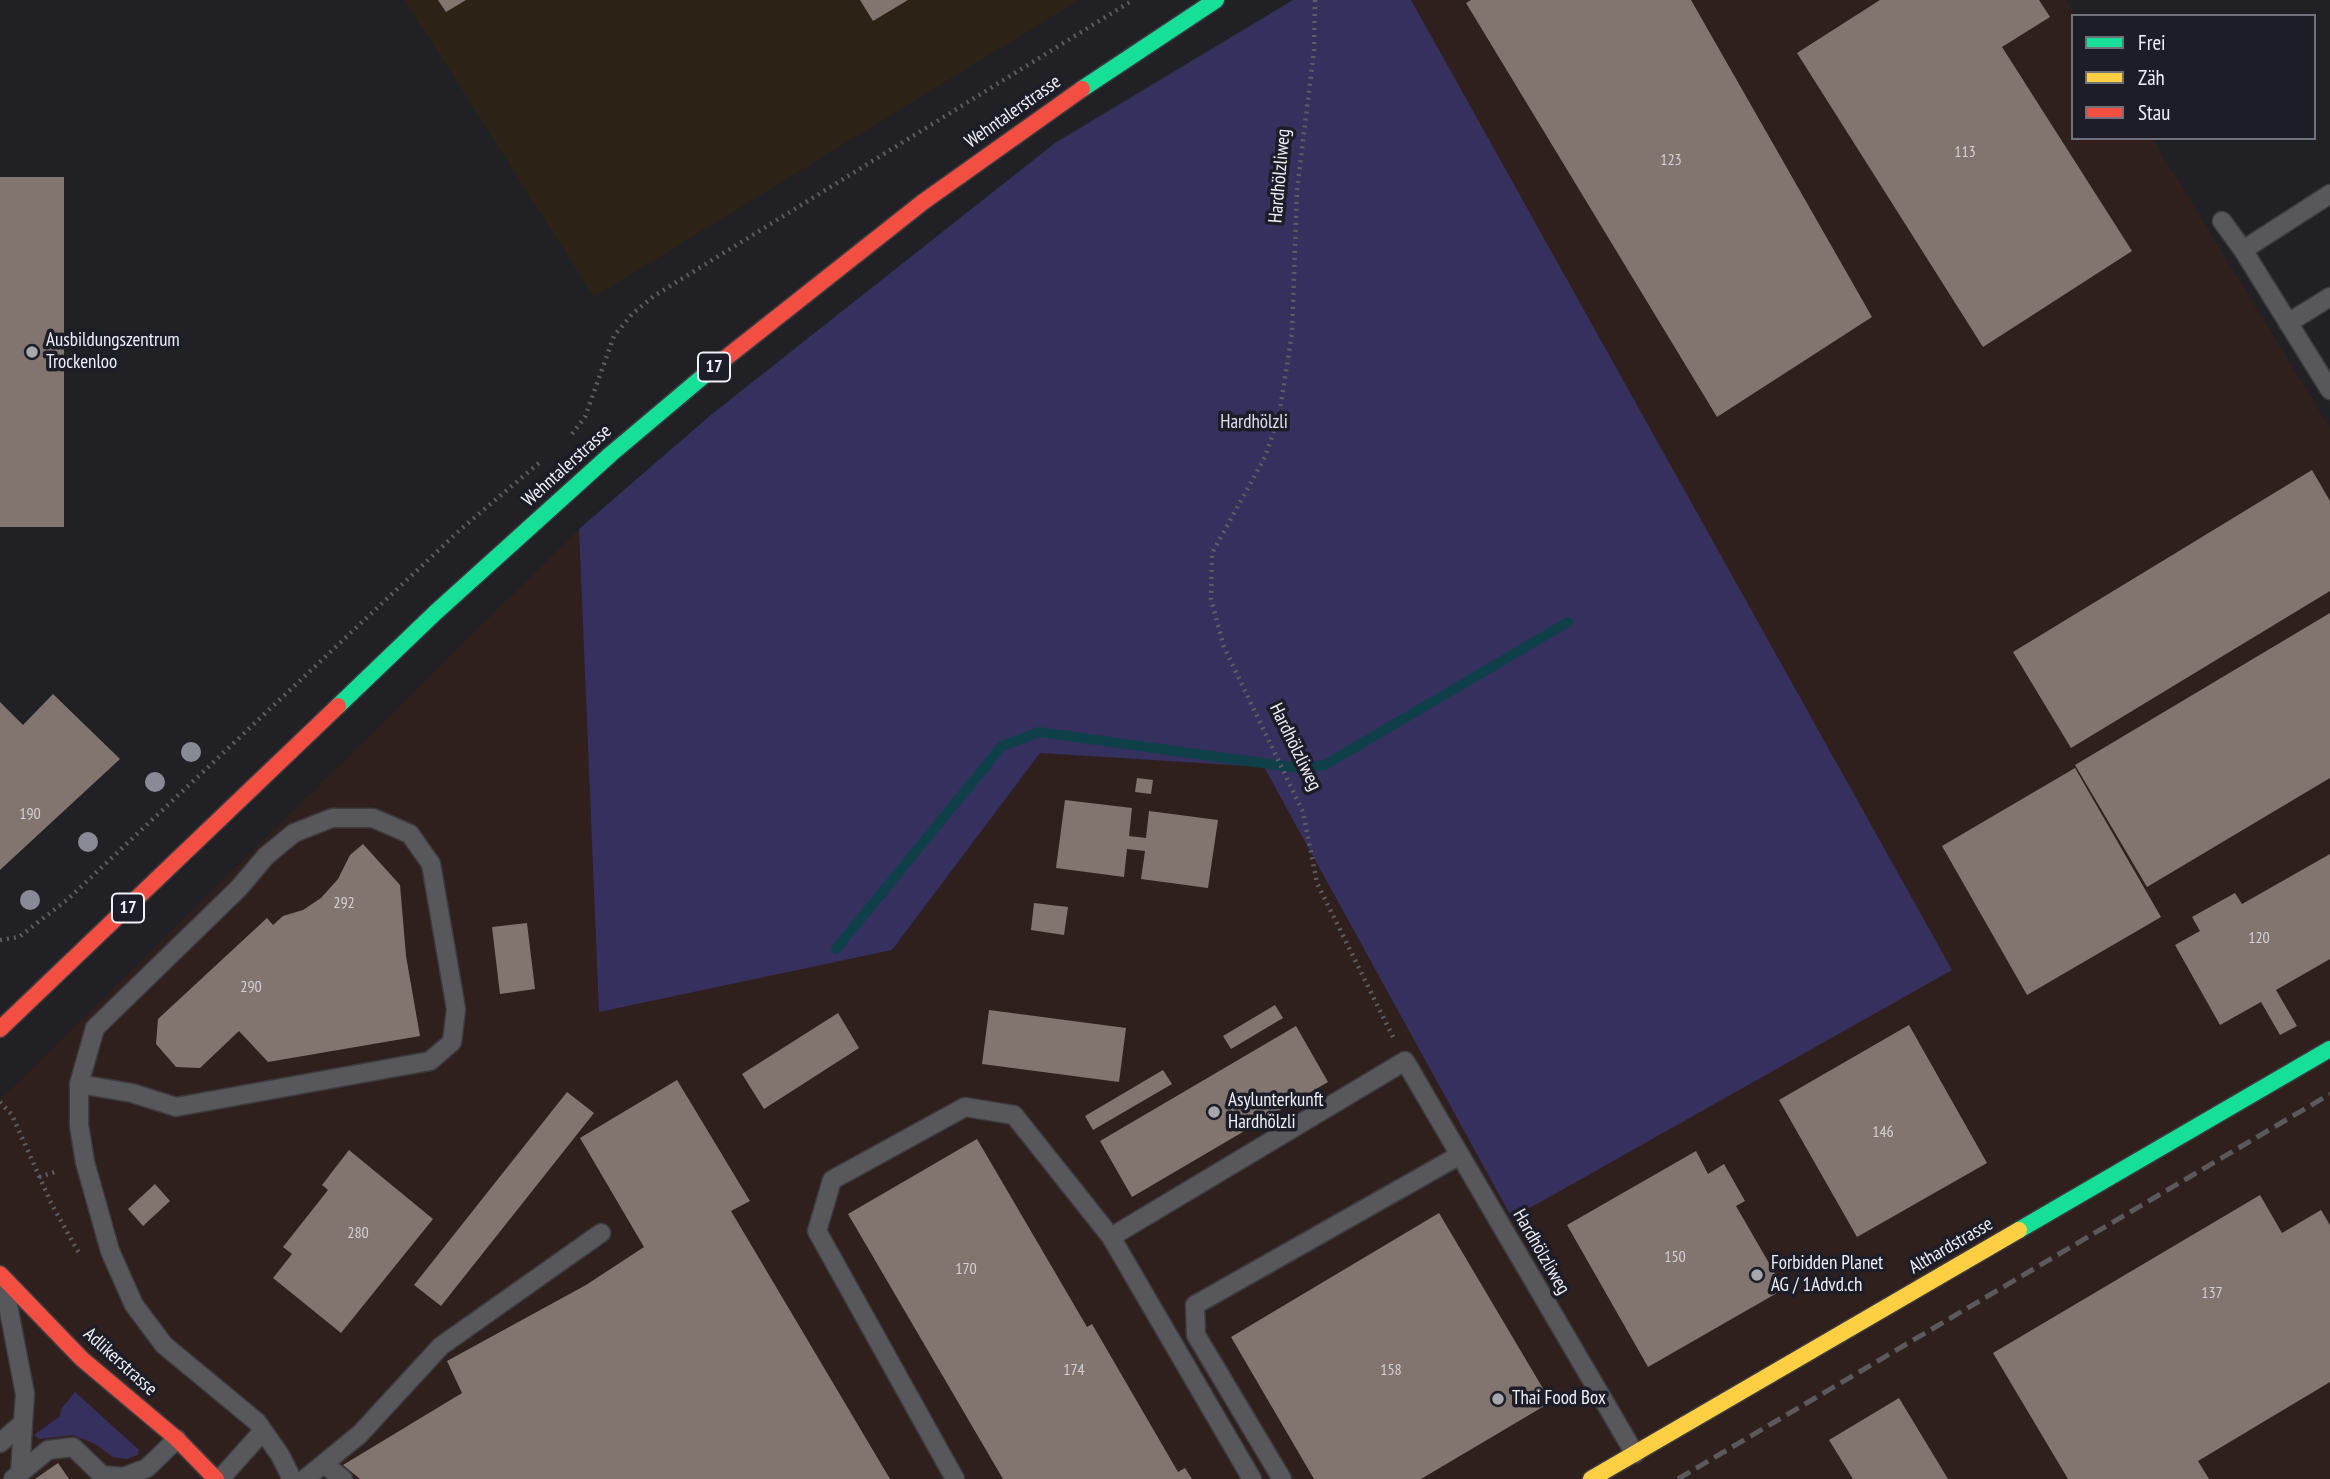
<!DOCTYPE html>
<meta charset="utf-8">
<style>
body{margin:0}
#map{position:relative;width:2330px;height:1479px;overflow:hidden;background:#202025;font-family:"PT Sans Narrow",sans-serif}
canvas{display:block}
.legend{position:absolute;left:2071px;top:14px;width:245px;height:126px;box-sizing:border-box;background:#1d1d28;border:2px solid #71717b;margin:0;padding:9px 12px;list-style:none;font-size:21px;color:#f0f0f8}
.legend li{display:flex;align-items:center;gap:14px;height:35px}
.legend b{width:35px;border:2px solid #71717b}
</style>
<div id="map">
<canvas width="2330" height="1479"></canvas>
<ul class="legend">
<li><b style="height:9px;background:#16e098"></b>Frei</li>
<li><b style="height:9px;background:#ffcf43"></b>Zäh</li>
<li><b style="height:9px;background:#f24e42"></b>Stau</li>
</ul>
</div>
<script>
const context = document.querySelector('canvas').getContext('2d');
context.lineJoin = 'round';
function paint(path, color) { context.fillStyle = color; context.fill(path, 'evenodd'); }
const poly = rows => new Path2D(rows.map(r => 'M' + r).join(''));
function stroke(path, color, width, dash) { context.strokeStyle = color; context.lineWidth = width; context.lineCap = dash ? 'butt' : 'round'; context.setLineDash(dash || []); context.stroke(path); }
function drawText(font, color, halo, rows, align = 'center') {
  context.font = font + ' "PT Sans Narrow",sans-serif'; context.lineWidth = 7; context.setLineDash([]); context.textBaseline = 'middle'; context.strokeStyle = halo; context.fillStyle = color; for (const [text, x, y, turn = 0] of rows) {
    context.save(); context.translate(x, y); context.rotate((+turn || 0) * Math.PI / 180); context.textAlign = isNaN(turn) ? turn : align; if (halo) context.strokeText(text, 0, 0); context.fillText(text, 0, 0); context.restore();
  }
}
paint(poly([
 [405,0,1079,0,594,297]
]), '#2c2316');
paint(poly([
 [1411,0,2066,0,2076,16,2073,16,2073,138,2152,138,2330,428,2330,1479,0,1479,0,1100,579,529,599,1011,892,950,1040,753,1264,767,1512,1218]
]), '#30201d');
paint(poly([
 [1293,0,1411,0,1952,970,1512,1218,1264,767,1040,753,892,950,599,1012,579,529,712,414,1055,143],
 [75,1392,139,1450,138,1455,126,1459,113,1457,95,1444,73,1435,39,1439,34,1435,59,1417,62,1408]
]), '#36305e');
stroke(poly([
 [836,949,1002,746,1039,732,1298,768,1325,765,1568,622]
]), '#0f404a', 10);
paint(poly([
 [438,0,466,0,446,12],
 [860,0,908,0,873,21],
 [1471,0,1691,0,1872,317,1717,417,1466,3],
 [1880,0,2039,0,2050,17,2002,47,2132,251,1983,347,1797,53],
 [0,177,64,177,64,527,0,527],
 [2312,470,2330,501,2330,591,2071,748,2013,652],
 [2330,613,2330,778,2147,887,2075,765],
 [53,694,120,759,0,870,0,702,23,725],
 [2075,768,2161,917,2027,995,1942,846],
 [1137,778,1153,780,1151,794,1135,792],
 [1065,800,1132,808,1129,836,1146,838,1149,811,1218,820,1208,888,1141,879,1145,851,1127,849,1124,877,1056,868],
 [363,844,400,885,406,956,420,1036,268,1062,239,1031,200,1068,176,1067,156,1044,158,1019,267,918,273,925,283,916,303,910,321,898,338,879,350,855],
 [2330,854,2330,959,2276,990,2297,1026,2280,1035,2261,1002,2220,1025,2175,945,2200,931,2192,917,2235,893,2242,904],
 [1034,903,1068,907,1064,935,1031,930],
 [527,923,535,989,500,994,492,927],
 [1275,1005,1283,1018,1231,1049,1223,1036],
 [989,1010,1126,1028,1119,1082,982,1064],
 [838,1013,859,1048,764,1109,742,1074],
 [1909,1025,1987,1163,1857,1237,1779,1100],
 [1296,1026,1328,1082,1132,1197,1100,1141],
 [1163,1070,1172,1084,1093,1130,1085,1116],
 [677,1080,750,1201,731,1211,890,1479,360,1479,343,1465,462,1393,447,1361,586,1285,644,1247,580,1138],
 [567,1092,594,1113,441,1306,414,1285],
 [977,1139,1087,1327,1092,1324,1178,1472,1185,1468,1192,1479,1003,1479,848,1214],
 [349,1150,433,1219,341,1333,273,1278,292,1254,283,1247,328,1190,322,1185],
 [1696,1151,1708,1174,1724,1164,1745,1201,1736,1206,1784,1289,1648,1367,1567,1225],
 [155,1184,170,1201,143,1226,128,1209],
 [2260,1195,2282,1233,2321,1210,2330,1225,2330,1382,2198,1461,2209,1479,2068,1479,1993,1353],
 [1439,1213,1551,1402,1421,1479,1314,1479,1231,1337],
 [1899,1398,1948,1479,1853,1479,1829,1440],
 [58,1463,69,1479,35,1479]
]), '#827570');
const lane = poly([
 [2330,194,2243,250,2330,390],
 [2222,221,2243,250],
 [2288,323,2330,297],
 [79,1084,132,1093,176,1107,430,1061,452,1042,456,1009,431,864,410,834,373,818,332,818,294,833,266,856,239,888,95,1028,79,1084,79,1125,85,1162,110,1251,134,1305,164,1345,257,1422,280,1455,292,1479],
 [1111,1237,1405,1061,1635,1454],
 [0,1443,23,1423,25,1394,5,1290],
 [324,1464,343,1479],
 [20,1474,23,1423],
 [13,1479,48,1450,73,1447,102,1475,124,1477,147,1468,177,1439],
 [220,1479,263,1431],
 [305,1479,360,1434,441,1346,601,1233],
 [955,1479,817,1231,832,1180,965,1107,1014,1115,1111,1237,1252,1479],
 [1282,1479,1196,1335,1195,1305,1460,1155]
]);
const fast = poly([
 [1082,89,1216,0],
 [338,706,436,612,611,454,713,368],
 [2019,1230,2330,1049]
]);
const slow = poly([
 [1591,1479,2019,1230]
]);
const jam = poly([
 [713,368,923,202,1082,89],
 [0,1029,338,706],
 [0,1274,82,1359,177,1439,216,1479]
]);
stroke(lane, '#3c3c40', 21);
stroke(fast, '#3c3c40', 19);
stroke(slow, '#3c3c40', 19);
stroke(jam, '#3c3c40', 19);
stroke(poly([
 [1315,0,1314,51,1297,190,1292,333,1279,416,1265,457,1212,553,1211,599,1224,647,1303,812,1317,883,1394,1039],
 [572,434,585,417,614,336,632,314,654,296,1133,0],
 [0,940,19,937,68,899,461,529,539,463],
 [0,1102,12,1115,52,1205,80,1255],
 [39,1177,58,1171]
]), '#5d5d61', 4.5, [2, 5]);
stroke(lane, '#57575c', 18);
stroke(fast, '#16e098', 16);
stroke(slow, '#ffcf43', 16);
stroke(jam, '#f24e42', 16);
stroke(poly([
 [1678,1479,2330,1094]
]), '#5a5a5d', 5, [14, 7]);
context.fillStyle = '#8a8996';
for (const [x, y] of [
 [191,752],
 [155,782],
 [88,842],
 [30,900]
]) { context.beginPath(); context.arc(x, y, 10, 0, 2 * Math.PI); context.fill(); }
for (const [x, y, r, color] of [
 [32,352,7,"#a7a7ae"],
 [1214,1112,7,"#a7a7ae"],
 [1757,1275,7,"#a7a7ae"],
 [1498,1399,7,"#a7a7ae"]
]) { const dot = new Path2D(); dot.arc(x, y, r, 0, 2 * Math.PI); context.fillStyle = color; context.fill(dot); stroke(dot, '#1d1d28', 2.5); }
drawText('16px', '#d4d1d6', null, [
 ["113",1965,152],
 ["123",1671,160],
 ["190",30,814],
 ["292",344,903],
 ["120",2259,938],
 ["290",251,987],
 ["146",1883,1132],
 ["280",358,1233],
 ["150",1675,1257],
 ["170",966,1269],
 ["137",2212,1293],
 ["174",1074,1370],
 ["158",1391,1370]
]);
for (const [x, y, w] of [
 [714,367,32],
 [128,908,32]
]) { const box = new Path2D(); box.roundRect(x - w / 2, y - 14.5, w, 29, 5); context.fillStyle = '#1d1d28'; context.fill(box); stroke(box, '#f0f0f8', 2); }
drawText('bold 18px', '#f0f0f8', null, [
 ["17",714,367],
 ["17",128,908]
]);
drawText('19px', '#f0f0f8', '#1d1d28', [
 ["Wehntalerstrasse",1013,112,-35],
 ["Hardhölzliweg",1280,176,-85],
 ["Wehntalerstrasse",567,466,-42],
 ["Hardhölzliweg",1295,747,64],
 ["Althardstrasse",1951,1246,-30],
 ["Hardhölzliweg",1541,1252,60],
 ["Adlikerstrasse",120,1362,42]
]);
drawText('19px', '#f0f0f8', '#1d1d28', [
 ["Ausbildungszentrum",46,341],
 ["Trockenloo",46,363],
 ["Asylunterkunft",1228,1101],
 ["Hardhölzli",1228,1123],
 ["Forbidden Planet",1771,1264],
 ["AG / 1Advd.ch",1771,1286],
 ["Thai Food Box",1512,1399]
], 'left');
drawText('19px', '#e0dff2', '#1d1d28', [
 ["Hardhölzli",1254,423]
]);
</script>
